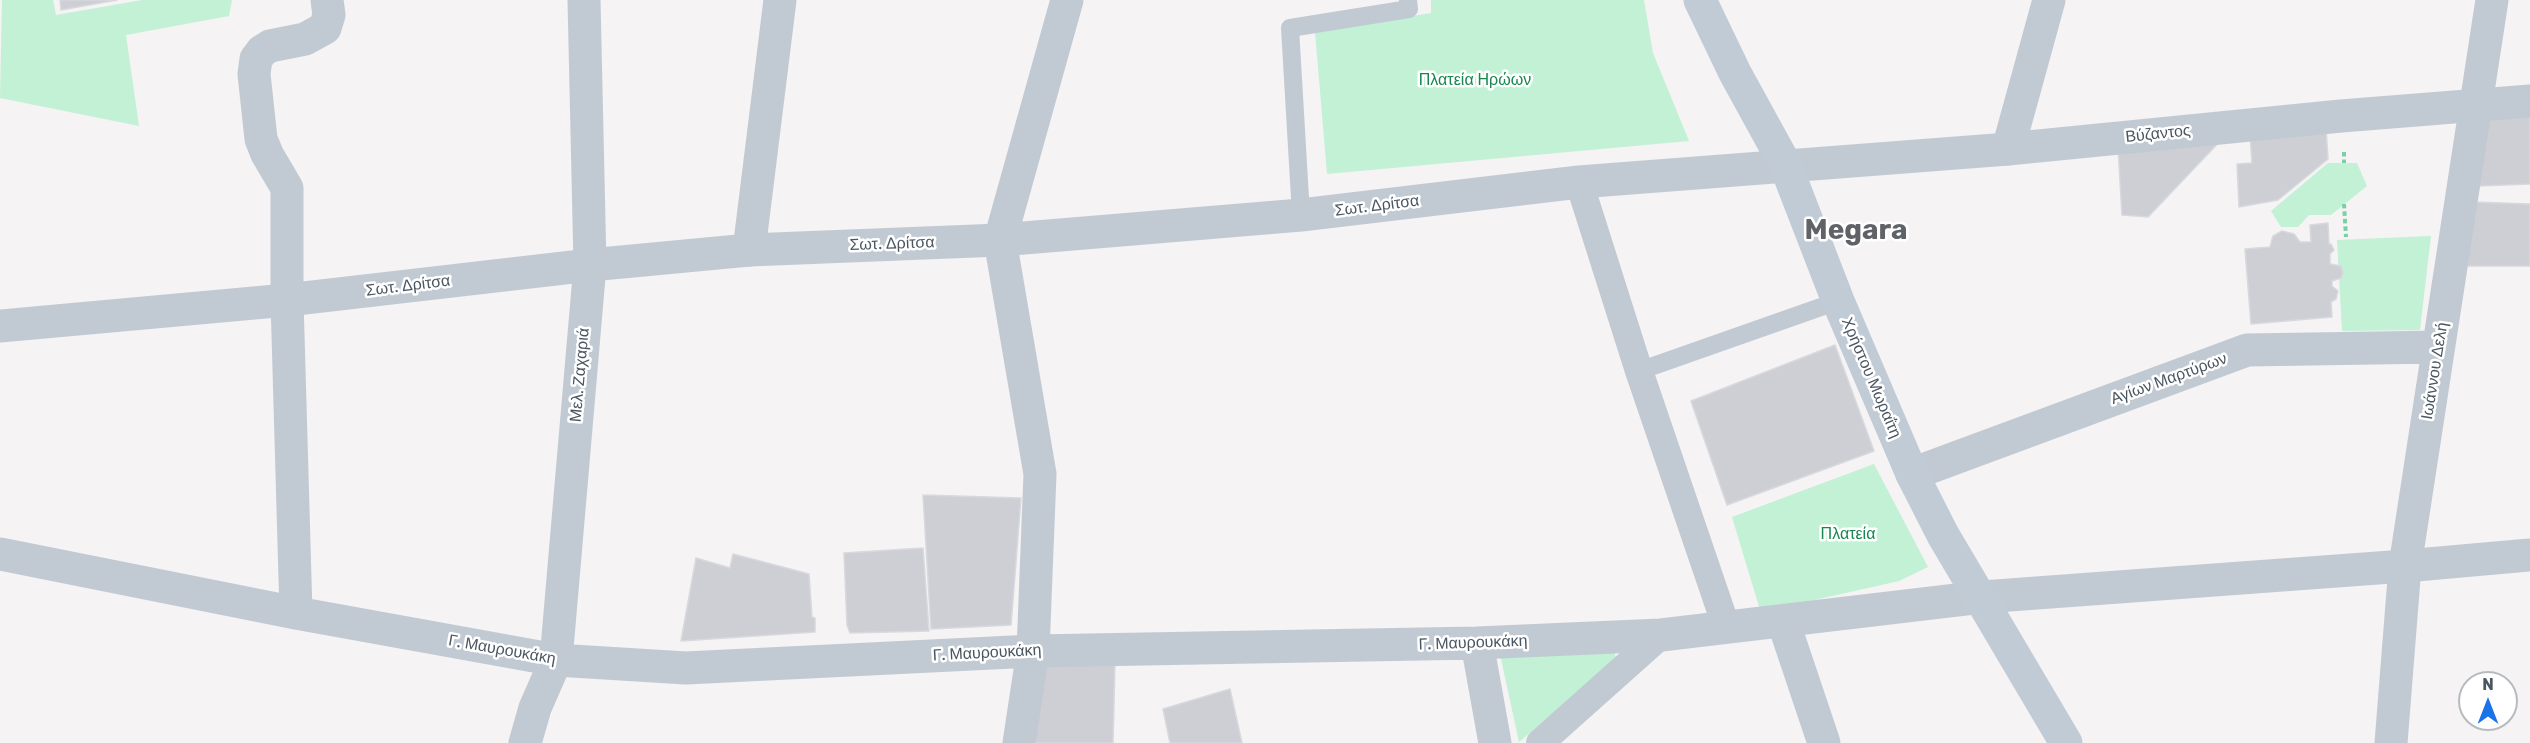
<!DOCTYPE html>
<meta charset="utf-8">
<style>
body{margin:0}
#map{position:relative;width:2530px;height:743px;overflow:hidden;background:#f5f3f3;font-family:Rubik,sans-serif}
canvas{display:block}
.north{position:absolute;left:2458px;top:671px;width:60px;height:60px;box-sizing:border-box;background:#fff;border:2px solid #b7bbc0;border-radius:50%;rotate:0deg;font-size:16px;font-weight:700;line-height:24px;text-align:center;color:#4a5661}
.north::after{content:'';display:block;margin:auto;width:21px;height:27px;background:#1a73e8;clip-path:polygon(50% 0,100% 100%,50% 72%,0 100%)}
</style>
<div id="map">
<canvas width="2530" height="743"></canvas>
<div class="north">N</div>
</div>
<script>
const context = document.querySelector('canvas').getContext('2d');
context.lineJoin = 'round';
function paint(path, color) { context.fillStyle = color; context.fill(path, 'evenodd'); }
const poly = rows => new Path2D(rows.map(r => 'M' + r).join(''));
function stroke(path, color, width, dash) { context.strokeStyle = color; context.lineWidth = width; context.lineCap = dash ? 'butt' : 'round'; context.setLineDash(dash || []); context.stroke(path); }
function drawText(font, color, halo, rows, align = 'center') {
  context.font = font + ' Rubik,sans-serif'; context.lineWidth = 5; context.setLineDash([]); context.textBaseline = 'middle'; context.strokeStyle = halo; context.fillStyle = color; for (const [text, x, y, turn = 0] of rows) {
    context.save(); context.translate(x, y); context.rotate((+turn || 0) * Math.PI / 180); context.textAlign = isNaN(turn) ? turn : align; if (halo) context.strokeText(text, 0, 0); context.fillText(text, 0, 0); context.restore();
  }
}
paint(poly([
 [2,0,53,0,56,15,142,0,232,0,229,16,126,35,139,126,0,98],
 [1431,0,1644,0,1653,53,1689,141,1327,174,1315,32,1431,13],
 [2328,163,2357,163,2367,186,2331,215,2309,215,2298,227,2281,227,2271,211],
 [2431,236,2420,330,2342,331,2337,240],
 [1874,464,1928,567,1899,581,1792,605,1760,610,1732,517],
 [1612,641,1616,659,1605,672,1519,742,1498,645]
]), '#c3f1d5');
const building = poly([
 [60,0,117,0,61,10,60,0],
 [2530,108,2530,184,2479,186,2488,109,2530,108],
 [2326,128,2328,159,2278,200,2239,207,2237,164,2252,163,2250,134,2326,128],
 [2224,137,2148,217,2122,215,2118,148,2224,137],
 [2473,202,2530,204,2530,266,2467,266,2473,202],
 [2328,223,2329,244,2331,244,2334,250,2330,254,2330,264,2341,266,2343,273,2341,278,2332,281,2332,286,2338,291,2336,299,2331,302,2332,317,2251,324,2245,249,2270,247,2273,236,2282,231,2294,234,2300,242,2311,242,2310,225,2328,223],
 [1835,345,1874,451,1727,505,1691,401,1835,345],
 [923,495,1021,498,1011,625,931,629,923,495],
 [923,548,929,631,850,633,847,625,844,553,923,548],
 [733,554,809,574,812,617,815,618,815,632,681,641,696,558,730,568,733,554],
 [1115,660,1113,743,1029,743,1042,661,1115,660],
 [1230,689,1242,743,1170,743,1163,709,1230,689]
]);
paint(building, '#cdcfd5');
stroke(building, '#d7d9de', 1.5);
stroke(poly([
 [2344,152,2344,163],
 [2344,204,2346,237]
]), '#7ad0a6', 4, [4.5, 3]);
stroke(poly([
 [1301,215,1290,28,1409,9,1408,0],
 [1639,371,1838,301]
]), '#c1cad2', 18);
stroke(poly([
 [1579,182,1639,371,1726,626],
 [1540,743,1661,635]
]), '#c1cad2', 28);
stroke(poly([
 [2008,149,2049,0],
 [749,250,780,0],
 [1912,474,2247,350,2438,347],
 [0,554,296,613,556,660,686,668,1033,651,1477,643,1661,635,1982,597,2405,566,2530,555],
 [296,613,287,300,287,188,267,154,261,139,254,74,256,59,262,51,270,46,305,39,325,28,329,15,327,0],
 [1783,621,1824,743],
 [1477,643,1495,743],
 [525,743,535,708,556,660,590,265,584,0],
 [1019,743,1033,651,1040,474,1000,240,1067,0],
 [2391,743,2405,566,2492,0]
]), '#c1cad2', 33);
stroke(poly([
 [0,326,287,300,590,265,749,250,1000,240,1301,215,1579,182,2008,149,2341,116,2530,101]
]), '#c1cad2', 33);
stroke(poly([
 [1700,0,1735,73,1785,164,1838,301,1912,474,1943,535,2066,743]
]), '#c1cbd6', 33);
drawText('16px', '#17864f', '#fff', [
 ["Πλατεία Ηρώων",1475,80],
 ["Πλατεία",1848,534]
]);
drawText('16px', '#4a5661', '#fff', [
 ["Βύζαντος",2158,134,-6],
 ["Σωτ. Δρίτσα",1377,206,-7],
 ["Σωτ. Δρίτσα",892,244,-2],
 ["Σωτ. Δρίτσα",408,286,-7],
 ["Ιωάννου Δελή",2435,371,-81],
 ["Μελ. Ζαχαριά",580,375,-85],
 ["Χρήστου Μωραΐτη",1871,378,67],
 ["Αγίων Μαρτύρων",2169,379,-20],
 ["Γ. Μαυρουκάκη",1473,643,-2],
 ["Γ. Μαυρουκάκη",502,650,10],
 ["Γ. Μαυρουκάκη",987,653,-3]
]);
drawText('bold 28px', '#5f6368', '#fff', [
 ["Megara",1856,231]
]);
</script>
